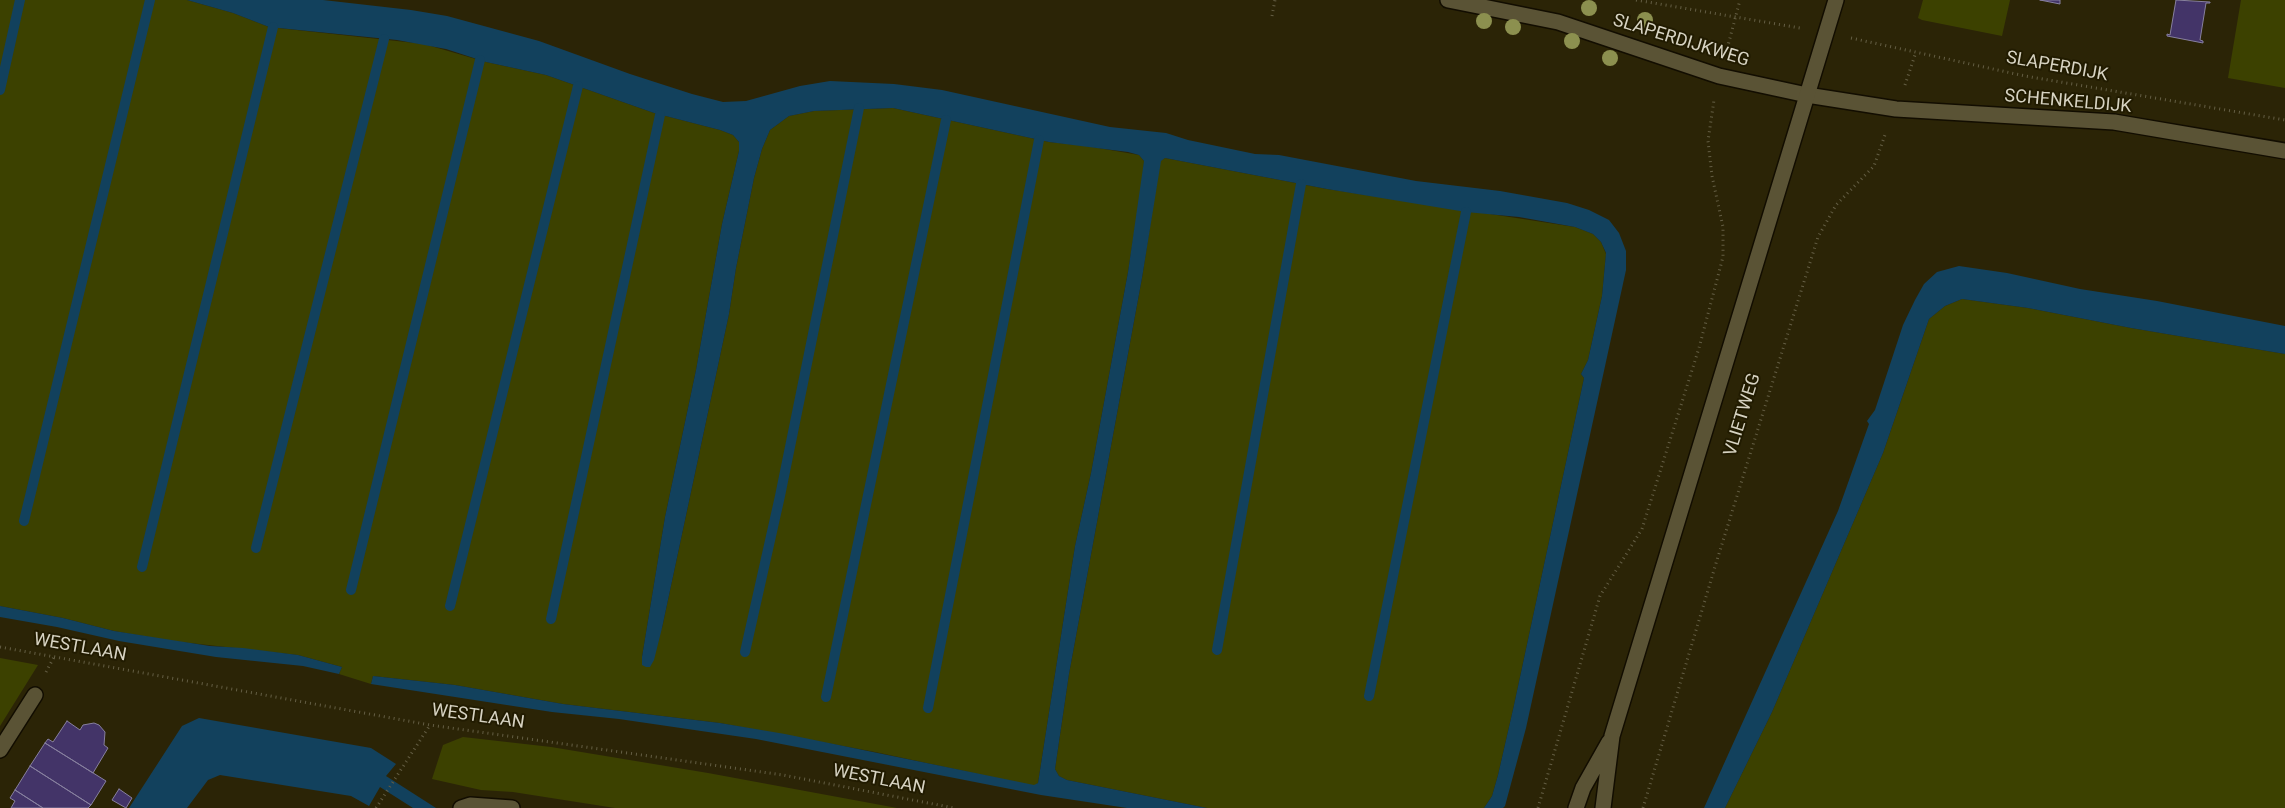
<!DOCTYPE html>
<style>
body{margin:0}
canvas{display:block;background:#2b2406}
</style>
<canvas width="2285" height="808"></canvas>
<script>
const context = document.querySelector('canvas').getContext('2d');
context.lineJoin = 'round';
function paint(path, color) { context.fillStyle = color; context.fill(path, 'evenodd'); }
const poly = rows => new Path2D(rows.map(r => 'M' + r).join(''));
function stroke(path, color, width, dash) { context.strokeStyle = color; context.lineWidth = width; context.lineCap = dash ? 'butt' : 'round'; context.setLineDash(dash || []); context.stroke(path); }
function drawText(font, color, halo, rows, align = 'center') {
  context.font = font + ' Roboto,sans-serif'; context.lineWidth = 4; context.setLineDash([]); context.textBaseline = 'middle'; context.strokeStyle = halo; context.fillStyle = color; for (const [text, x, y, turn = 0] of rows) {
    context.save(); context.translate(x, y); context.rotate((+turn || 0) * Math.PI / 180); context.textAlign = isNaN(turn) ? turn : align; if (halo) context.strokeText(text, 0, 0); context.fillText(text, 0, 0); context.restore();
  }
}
paint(poly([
 [0,0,187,0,233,13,269,27,424,44,486,62,546,75,654,113,720,130,733,135,739,142,739,151,722,224,696,370,665,517,642,657,662,628,729,314,736,268,754,178,762,149,770,130,789,116,814,111,893,108,1049,142,1087,146,1139,155,1144,161,1143,177,1128,272,1091,473,1075,546,1038,783,1034,786,875,752,720,723,563,704,455,685,373,676,371,684,339,674,342,667,298,655,172,641,114,631,63,618,0,606],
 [1923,0,2010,0,2002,36,1922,20,1918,18],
 [2241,0,2285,0,2285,88,2228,78],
 [1165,158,1327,189,1575,227,1593,234,1601,242,1606,254,1602,296,1588,360,1581,374,1584,378,1514,705,1498,775,1492,796,1484,808,1207,808,1067,780,1059,776,1055,769,1069,674,1142,278,1160,161],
 [1962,299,2028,308,2131,328,2285,354,2285,808,1725,808,1772,712,1883,453,1929,319,1945,306],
 [0,658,38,665,0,726],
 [463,737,551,747,708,773,897,808,615,808,513,792,481,790,432,779,443,745]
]), '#3c4100');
paint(poly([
 [187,0,323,0,411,10,447,16,539,41,630,74,692,94,723,102,746,101,800,86,830,81,894,84,942,90,1110,127,1166,133,1188,140,1255,154,1279,155,1416,181,1500,191,1567,203,1589,210,1609,220,1619,233,1626,251,1626,270,1526,728,1505,806,1503,808,1484,808,1492,796,1498,775,1514,705,1584,378,1581,374,1588,360,1602,296,1606,253,1601,242,1593,234,1575,227,1519,217,1466,212,1327,189,1165,158,1161,161,1142,278,1069,674,1055,769,1059,776,1067,780,1207,808,1127,808,1041,795,756,739,619,719,552,712,371,684,373,676,455,685,563,704,720,723,785,734,1034,785,1038,783,1075,546,1091,473,1128,272,1144,161,1139,155,1128,152,1049,142,893,108,814,111,789,116,770,130,762,149,754,178,736,268,729,314,662,628,654,660,650,667,646,667,642,665,642,657,665,517,696,370,722,224,739,151,739,142,733,135,720,130,654,113,546,75,486,62,446,49,397,40,269,27,233,13],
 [1959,266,2007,273,2080,289,2157,301,2285,326,2285,354,2131,328,2028,308,1962,299,1945,306,1929,319,1883,453,1772,712,1725,808,1704,808,1838,511,1869,424,1867,421,1875,410,1903,325,1915,300,1924,284,1937,272],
 [0,606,63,618,114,631,210,646,243,648,298,655,342,667,339,674,303,666,216,657,119,641,57,627,0,617],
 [199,718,371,748,396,764,386,776,436,808,413,808,380,787,369,806,351,796,220,775,208,780,187,808,129,808,182,726]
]), '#12415d');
stroke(poly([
 [0,90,20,0],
 [24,521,150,0],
 [256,548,384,39],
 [142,567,273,27],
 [351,590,480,60],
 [450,606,578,86],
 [551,619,660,115],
 [1217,650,1301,184],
 [745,652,780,496,859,108],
 [1369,696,1466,212],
 [826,697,946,120],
 [928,708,1039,140]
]), '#12415d', 10);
const building = poly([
 [2040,0,2060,0,2060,4,2040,0],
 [2176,0,2210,2,2210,3,2206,3,2200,40,2203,41,2203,43,2167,36,2167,34,2170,35,2176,0],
 [67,721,80,730,83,725,94,723,99,725,105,732,104,745,108,748,93,773,45,743,48,739,53,742,67,721],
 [45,743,106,781,91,805,30,766,45,743],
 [30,766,91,805,88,808,43,808,15,790,30,766],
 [119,789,132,798,126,808,112,800,119,789],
 [15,790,43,808,11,808,15,801,10,798,15,790]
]);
paint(building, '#433468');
stroke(building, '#87809f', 1);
const minor = poly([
 [1448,0,1558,22,1719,76,1807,95],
 [0,750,35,695]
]);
const tertiary = poly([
 [1807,95,1896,109,2114,122,2285,151]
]);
const secondary = poly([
 [461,808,470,805,512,808],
 [1576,808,1583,788,1609,742],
 [1603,808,1612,736,1836,0]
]);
stroke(minor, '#120d00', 18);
stroke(tertiary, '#120d00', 18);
stroke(secondary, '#120d00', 18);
stroke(poly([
 [1636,0,1800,28],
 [1272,16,1275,0],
 [1851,38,2025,76,2285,120],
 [1726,53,1740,0],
 [1905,85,1916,52],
 [0,647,430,725,783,775,954,808],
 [46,672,54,657],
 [376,808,430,725],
 [1538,808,1600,596,1642,529,1699,348,1723,257,1723,227,1712,176,1708,141,1714,100],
 [1643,808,1717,560,1818,237,1836,205,1874,166,1886,132]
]), '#645e44', 3, [1, 4]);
stroke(minor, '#5a5335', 15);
stroke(tertiary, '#5a5335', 15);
stroke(secondary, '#5a5335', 15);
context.fillStyle = '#8c904f';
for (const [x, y] of [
 [1589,8],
 [1645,20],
 [1484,21],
 [1513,27],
 [1572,41],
 [1610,58]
]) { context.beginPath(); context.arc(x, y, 8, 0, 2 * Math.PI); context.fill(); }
drawText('18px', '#d7d3c2', '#211b00', [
 ["SLAPERDIJKWEG",1681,41,17],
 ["SLAPERDIJK",2057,67,10],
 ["SCHENKELDIJK",2068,102,5],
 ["VLIETWEG",1743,415,-73],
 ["WESTLAAN",80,648,10],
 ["WESTLAAN",478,717,8],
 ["WESTLAAN",879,780,11]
]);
</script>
